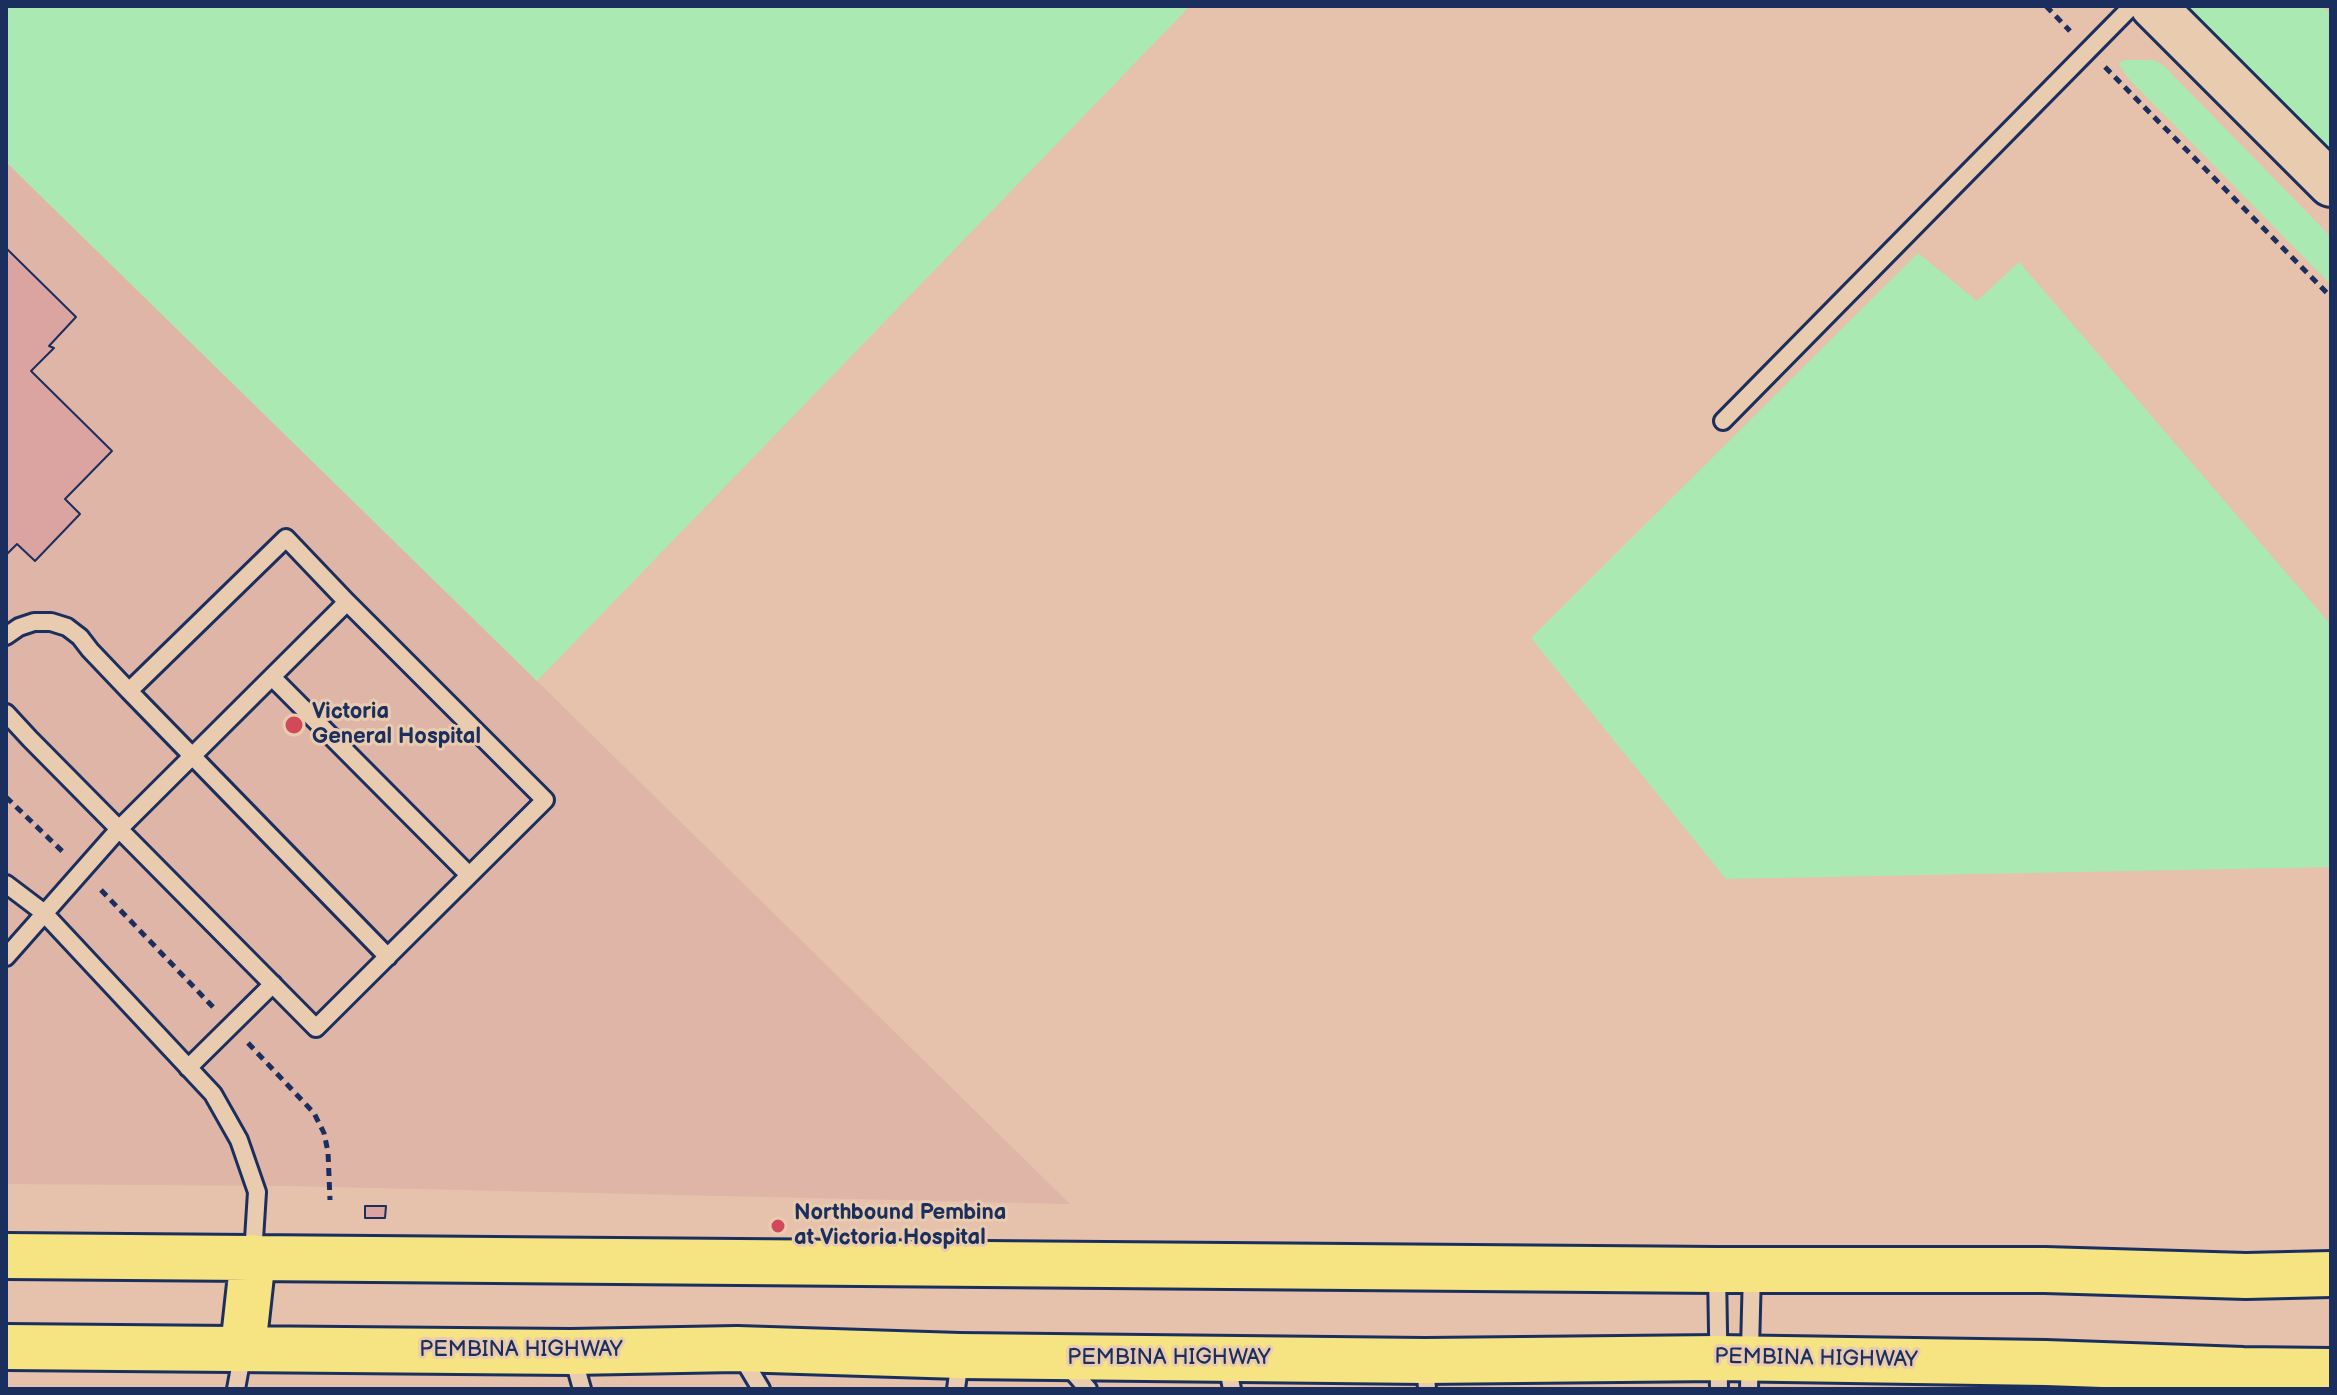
<!DOCTYPE html>
<style>
body{margin:0}
#map{position:relative;width:2337px;height:1395px;overflow:hidden;background:#e6c1ac;font-family:"Balsamiq Sans",sans-serif}
canvas{display:block}
.frame{position:absolute;inset:0;border:8px solid #1b2f5e;pointer-events:none}
</style>
<div id="map">
<canvas width="2337" height="1395"></canvas>
<div class="frame"></div>
</div>
<script>
const context = document.querySelector('canvas').getContext('2d');
context.lineJoin = 'round';
function paint(path, color) { context.fillStyle = color; context.fill(path, 'evenodd'); }
const poly = rows => new Path2D(rows.map(r => 'M' + r).join(''));
function stroke(path, color, width, dash) { context.strokeStyle = color; context.lineWidth = width; context.lineCap = dash ? 'butt' : 'round'; context.setLineDash(dash || []); context.stroke(path); }
function drawText(font, color, halo, rows, align = 'center') {
  context.font = font + ' "Balsamiq Sans",sans-serif'; context.lineWidth = 6; context.setLineDash([]); context.textBaseline = 'middle'; context.strokeStyle = halo; context.fillStyle = color; for (const [text, x, y, turn = 0] of rows) {
    context.save(); context.translate(x, y); context.rotate((+turn || 0) * Math.PI / 180); context.textAlign = isNaN(turn) ? turn : align; if (halo) context.strokeText(text, 0, 0); context.fillText(text, 0, 0); context.restore();
  }
}
paint(poly([
 [6,162,537,681,1070,1204,289,1186,6,1184]
]), '#dfb5a7');
paint(poly([
 [6,6,1190,6,537,681,6,162],
 [2181,6,2322,6,2331,15,2331,160],
 [2125,60,2154,60,2164,66,2331,237,2331,285,2129,79,2119,65,2120,62],
 [1918,253,1977,301,2019,262,2331,625,2331,867,1726,879,1531,638]
]), '#aae9b1');
const building = poly([
 [6,248,76,317,49,346,54,348,31,371,112,451,65,499,80,514,35,561,17,544,6,555,6,248],
 [365,1206,386,1206,385,1218,365,1218,365,1206]
]);
paint(building, '#dca4a0');
stroke(building, '#1b2f5e', 2);
const lane = poly([
 [1723,421,2132,6],
 [347,602,286,538,129,691,388,957],
 [6,636,19,627,34,622,51,622,67,627,80,637,90,650,129,691],
 [272,677,469,875],
 [6,713,30,739,119,829,316,1028,545,800,347,602,119,829,6,957],
 [6,884,43,912,213,1094,239,1140,257,1192,253,1255],
 [188,1068,273,984],
 [1717,1272,1719,1389],
 [572,1353,582,1389],
 [740,1354,761,1389],
 [1226,1359,1232,1389],
 [1425,1362,1427,1389],
 [1067,1365,1088,1389],
 [236,1389,243,1351],
 [956,1389,960,1359],
 [1749,1389,1752,1271]
]);
const secondary = poly([
 [2153,6,2331,184]
]);
const primary = poly([
 [6,1256,1717,1270,2045,1270,2246,1276,2331,1274],
 [6,1347,571,1352,737,1349,960,1356,1425,1361,1718,1358,2046,1363,2243,1370,2331,1371],
 [243,1348,253,1257]
]);
stroke(lane, '#1b2f5e', 22);
stroke(secondary, '#1b2f5e', 50);
stroke(primary, '#1b2f5e', 50);
stroke(poly([
 [2046,6,2070,31],
 [2105,67,2331,297],
 [6,797,63,852],
 [101,890,213,1007],
 [248,1043,314,1113,324,1133,328,1152,330,1200]
]), '#1b2f5e', 5, [8, 6]);
stroke(lane, '#e9ccb0', 16);
stroke(secondary, '#e9ccb0', 44);
stroke(primary, '#f6e381', 44);
for (const [x, y, r, color] of [
 [294,725,10,"#d1495b"],
 [778,1226,8,"#d1495b"]
]) { const dot = new Path2D(); dot.arc(x, y, r, 0, 2 * Math.PI); context.fillStyle = color; context.fill(dot); stroke(dot, '#e9ccb0', 3); }
drawText('bold 22px', '#1b2f5e', '#e9ccb0', [
 ["Victoria",312,712],
 ["General Hospital",312,737],
 ["Northbound Pembina",794,1213],
 ["at Victoria Hospital",794,1238]
], 'left');
drawText('22px', '#1b2f5e', '#e9ccb0', [
 ["PEMBINA HIGHWAY",521,1350],
 ["PEMBINA HIGHWAY",1169,1358],
 ["PEMBINA HIGHWAY",1816,1359,1]
]);
</script>
